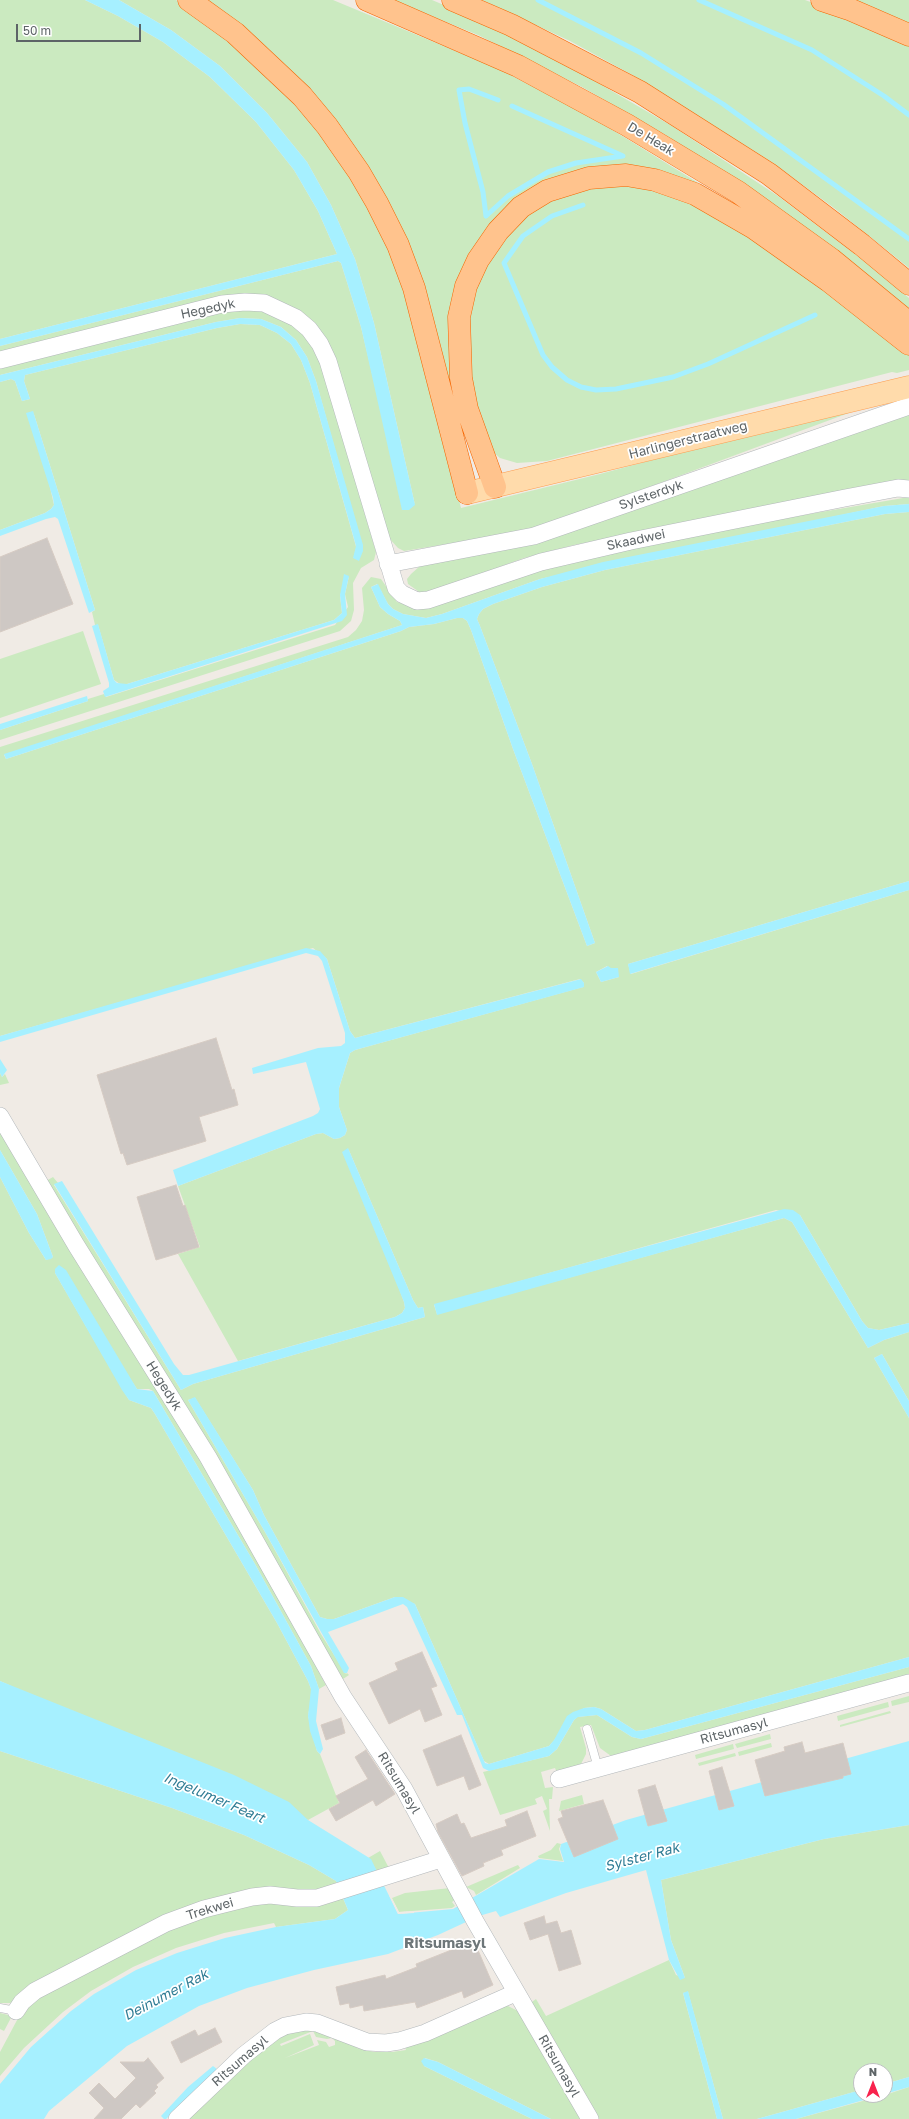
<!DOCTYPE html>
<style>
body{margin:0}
#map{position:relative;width:909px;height:2119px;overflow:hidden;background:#f0ebe5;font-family:"Golos Text",sans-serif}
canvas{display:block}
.north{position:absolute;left:853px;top:2063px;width:40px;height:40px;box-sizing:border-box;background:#fff;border:1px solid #bec1c2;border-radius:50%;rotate:0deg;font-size:11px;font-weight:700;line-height:16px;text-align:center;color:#5d6467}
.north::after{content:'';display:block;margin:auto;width:14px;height:18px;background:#f8234d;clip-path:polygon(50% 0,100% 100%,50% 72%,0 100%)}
.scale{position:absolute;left:16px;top:24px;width:125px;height:18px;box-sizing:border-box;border:2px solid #5d6467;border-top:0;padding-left:5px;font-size:12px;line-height:14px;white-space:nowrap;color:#5d6467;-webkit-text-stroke:3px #fff;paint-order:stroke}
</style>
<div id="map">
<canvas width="909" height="2119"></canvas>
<div class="north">N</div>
<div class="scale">50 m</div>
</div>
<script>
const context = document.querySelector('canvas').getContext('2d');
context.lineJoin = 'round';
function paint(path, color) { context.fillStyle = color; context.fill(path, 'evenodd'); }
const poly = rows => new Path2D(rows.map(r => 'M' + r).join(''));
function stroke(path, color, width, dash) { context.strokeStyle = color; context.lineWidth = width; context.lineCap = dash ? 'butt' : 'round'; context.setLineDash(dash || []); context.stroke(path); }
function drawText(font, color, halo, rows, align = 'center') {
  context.font = font + ' "Golos Text",sans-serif'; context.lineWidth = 3.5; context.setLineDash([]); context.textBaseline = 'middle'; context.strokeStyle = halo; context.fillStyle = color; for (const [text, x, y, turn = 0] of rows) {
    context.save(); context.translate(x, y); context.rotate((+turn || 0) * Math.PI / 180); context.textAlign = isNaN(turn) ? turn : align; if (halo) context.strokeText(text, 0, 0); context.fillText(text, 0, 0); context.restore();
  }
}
paint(poly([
 [0,0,85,0,118,16,163,42,210,77,256,122,294,170,318,211,337,254,0,339],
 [119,0,176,0,189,8,262,66,341,157,403,275,461,508,600,474,815,416,865,407,555,522,521,532,404,551,398,548,388,537,335,359,264,296,0,353,0,346,338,261,341,263,361,327,382,415,415,505,374,323,355,259,331,205,307,162,267,113,220,66,171,30],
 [197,0,333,0,499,69,598,121,726,200,692,187,556,182,468,268,462,418,361,168],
 [392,0,432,0,470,16,569,66,672,126,778,196,868,264,909,298,909,312,711,164,664,134,582,87,478,35],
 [482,0,805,0,847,15,909,41,909,268,834,208,773,163,636,77,570,41],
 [839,0,909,0,909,30],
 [635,184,663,191,747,231,909,353,909,370,897,373,892,372,547,461,517,463,500,458,493,452,469,387,466,335,476,282,507,231,542,203,583,187],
 [245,309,263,311,291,324,302,333,312,345,321,363,376,552,374,560,361,568,353,583,354,610,351,621,340,631,0,740,0,730,88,701,88,699,104,694,106,697,335,625,348,607,345,594,349,576,340,595,342,613,334,620,127,684,120,684,114,680,98,625,95,625,92,612,95,610,33,411,54,505,51,509,45,513,0,530,0,382,11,379,15,381,22,401,30,399,24,381,25,375,217,328,240,324,260,325,277,333,291,344,301,360,310,383,357,550,363,551,316,381,307,357,296,340,281,327,261,319,240,318,216,322,0,375,0,366,223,311],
 [909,414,909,481,896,481,574,545,524,558,436,590,422,594,408,584,407,579,411,574,420,566],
 [909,497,909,504,884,506,540,579,442,614,426,618,403,614,393,609,388,604,377,584,371,587,380,607,388,614,400,621,402,625,4,755,6,759,401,631,409,627,434,624,457,618,463,618,467,621,471,630,513,749,587,946,595,943,532,764,480,626,477,619,479,614,483,609,493,604,542,587,605,570,885,514,909,512,909,881,628,964,631,974,909,890,909,1323,879,1330,868,1328,862,1321,800,1215,776,1210,434,1305,437,1314,777,1220,784,1218,792,1222,868,1348,884,1340,909,1332,909,1401,882,1354,874,1358,909,1418,909,1657,645,1730,636,1731,601,1709,594,1707,584,1708,549,1746,489,1764,484,1761,415,1604,395,1597,334,1619,327,1619,320,1617,264,1515,253,1490,195,1398,188,1400,265,1532,321,1634,346,1674,347,1673,349,1675,343,1679,46,1181,53,1177,58,1183,54,1185,181,1390,193,1384,425,1317,423,1307,418,1308,413,1300,348,1148,404,1302,405,1308,402,1313,395,1317,238,1361,178,1254,200,1247,178,1186,316,1134,323,1133,334,1139,340,1138,345,1135,347,1130,339,1107,339,1088,350,1053,355,1050,583,987,584,983,580,979,355,1038,350,1031,327,959,313,948,0,1036,0,747,348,637,356,630,362,621,364,610,362,588,371,577,381,579,397,602,422,609,545,567,751,524],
 [607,966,619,977,601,982,596,972],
 [83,631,101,684,0,718,0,659],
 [0,1073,2,1077,5,1074,9,1083,0,1085],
 [0,1128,201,1460,320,1667,317,1669,326,1685,319,1689,311,1666,255,1564,153,1391,149,1389,137,1389,55,1269,55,1273,129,1400,151,1408,155,1414,277,1623,308,1681,311,1689,311,1701,308,1716,317,1751,320,1754,339,1803,308,1820,0,1681,0,1177,29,1233,46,1260,53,1257,37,1214,0,1150],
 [909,1667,909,1677,618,1756,611,1756,600,1748,591,1725,580,1727,586,1748,586,1754,581,1764,557,1773,555,1768,541,1772,545,1788,553,1787,552,1799,549,1799,550,1831,543,1811,547,1809,542,1796,535,1799,537,1804,500,1815,483,1772,549,1756,557,1749,574,1720,577,1717,597,1715,632,1737,641,1739],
 [909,1696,909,1702,892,1706,891,1701],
 [888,1702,889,1707,838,1721,837,1716],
 [890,1711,891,1713,840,1727,840,1725],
 [770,1734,771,1739,737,1748,735,1744],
 [771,1743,772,1747,739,1756,738,1752],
 [733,1744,734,1749,696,1759,695,1755],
 [0,1751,172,1808,244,1835,309,1865,336,1881,338,1886,326,1890,224,1898,10,2003,0,2003],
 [735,1753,736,1756,699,1766,698,1763],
 [582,1795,584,1804,559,1811,561,1801],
 [909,1825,909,2077,885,2084,885,2071,861,2071,861,2090,757,2119,723,2119,688,1992,683,1993,717,2119,597,2119,529,2004,536,1999,546,2016,669,1960,676,1975,685,1978,671,1940,661,1880,824,1839],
 [557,1843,561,1844,559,1849,563,1861,539,1858,538,1856,551,1850],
 [380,1851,390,1870,378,1873,368,1858],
 [518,1865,520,1868,476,1895,474,1891,466,1887],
 [450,1888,456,1899,452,1902,455,1906,452,1908,399,1912,392,1898,405,1893],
 [342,1896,348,1910,335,1919,276,1927,274,1923,224,1933,176,1948,133,1967,91,1991,63,2012,24,2048,0,2076,0,2052,24,2007,34,1998,168,1928,243,1903],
 [506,2005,518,2011,582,2119,551,2119,438,2062,425,2058,424,2066,532,2119,182,2119,271,2039,305,2026,353,2040,357,2048,374,2052,392,2052,406,2050,405,2047],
 [313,2031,316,2037,327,2039,332,2038,335,2041,335,2045,329,2047,326,2042,317,2040,319,2045,285,2058,314,2045,310,2034,281,2046,280,2044],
 [0,2013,12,2016,4,2031,0,2029],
 [909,2087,909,2119,796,2119,885,2095]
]), '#cbeac0');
paint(poly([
 [85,0,119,0,171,30,220,66,267,113,307,162,331,205,355,259,374,323,415,505,409,510,402,510,361,327,341,263,338,261,0,346,0,339,337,254,318,211,294,170,256,122,210,77,163,42,118,16],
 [240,318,261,319,281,327,296,340,307,357,316,381,363,545,363,551,359,561,353,558,356,546,310,383,301,360,291,344,277,333,260,325,240,324,217,328,25,375,24,381,30,399,22,401,15,381,11,379,0,382,0,375,216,322],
 [33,411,95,610,89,613,58,519,55,517,46,519,0,536,0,530,45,513,51,509,54,505,53,498,26,413],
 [909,504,909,512,885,514,605,570,542,587,493,604,483,609,479,614,477,619,480,626,532,764,595,943,587,946,513,749,471,630,467,621,463,618,457,618,434,624,409,627,401,631,6,759,4,754,402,625,400,621,388,614,380,607,371,587,378,584,388,604,393,609,403,614,426,618,442,614,540,579,603,562,884,506],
 [344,574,349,576,345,594,347,615,342,621,105,697,103,691,109,687,109,683,92,626,98,624,114,680,117,683,127,684,334,620,342,613,340,595],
 [87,696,88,701,0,730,0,724],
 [909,881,909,890,630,974,628,964],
 [306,948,320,951,327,959,350,1031,355,1038,581,979,584,983,584,987,355,1050,350,1053,339,1088,339,1107,347,1130,345,1135,340,1138,334,1139,323,1133,316,1134,178,1186,173,1170,313,1116,318,1113,320,1109,306,1062,253,1074,252,1068,318,1048,341,1046,345,1043,345,1033,322,961,318,956,306,953,0,1042,0,1036],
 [608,966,611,968,618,968,619,977,601,982,596,972],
 [0,1059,7,1070,2,1077,0,1073],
 [348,1148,413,1300,418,1308,423,1307,425,1317,193,1384,181,1390,54,1184,62,1181,174,1364,183,1375,189,1375,395,1317,402,1313,405,1308,404,1302,342,1152],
 [0,1150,37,1214,53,1257,51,1259,46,1260,29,1233,0,1177],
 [784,1209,793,1210,800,1215,862,1321,868,1328,879,1330,909,1323,909,1332,884,1340,868,1348,792,1222,784,1218,437,1315,434,1304],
 [59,1265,66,1270,137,1389,153,1391,255,1564,311,1666,319,1689,316,1721,323,1749,320,1754,317,1751,310,1731,308,1716,311,1689,308,1681,277,1623,155,1414,151,1408,129,1400,122,1390,55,1273,55,1269],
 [882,1354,909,1401,909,1418,874,1358],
 [195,1397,253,1490,264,1515,320,1617,327,1619,334,1619,395,1597,403,1597,415,1604,485,1763,489,1764,549,1746,554,1740,567,1716,573,1712,584,1708,594,1707,601,1709,636,1731,645,1730,909,1657,909,1667,641,1739,632,1737,597,1715,578,1717,574,1720,557,1749,549,1756,489,1771,483,1768,462,1715,457,1715,407,1607,403,1604,328,1632,349,1668,347,1673,344,1673,265,1532,188,1400],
 [0,1681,234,1775,289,1802,308,1820,371,1859,398,1914,453,1909,539,1859,564,1862,560,1849,561,1844,626,1820,909,1741,909,1825,824,1839,661,1880,671,1940,685,1978,680,1980,669,1960,646,1870,566,1893,500,1917,496,1911,479,1916,438,1935,388,1954,314,1970,247,1988,199,2006,127,2046,49,2111,44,2119,0,2119,0,2084,31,2047,71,2011,94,1994,136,1970,177,1953,225,1938,276,1927,335,1919,348,1910,336,1881,309,1865,244,1835,172,1808,0,1751],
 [688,1991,723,2119,717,2119,683,1993],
 [424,2058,438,2062,551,2119,532,2119,424,2066,421,2061],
 [213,2066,217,2069,166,2119,164,2119,161,2116,188,2087],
 [909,2077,909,2087,885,2094,885,2084],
 [861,2090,861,2095,882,2095,796,2119,757,2119]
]), '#a6f0ff');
paint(poly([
 [390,1895,399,1912,414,1911,414,1913,398,1914,389,1895]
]), '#f0ebe5');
stroke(poly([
 [538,0,641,53,723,104,909,239],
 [699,0,812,50,884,96,909,115],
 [583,205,552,216,523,236,504,263,543,355,552,367,567,380,581,387,596,390,616,389,673,377,708,364,815,315],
 [486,216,508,196,548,172,576,163,623,156,512,106],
 [486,216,483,192,465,123,459,90,469,89,498,100]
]), '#a6f0ff', 5);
const building = poly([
 [47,538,73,604,0,632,0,557,47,538],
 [216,1038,232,1090,234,1089,238,1105,199,1117,206,1141,127,1165,123,1153,121,1154,97,1075,216,1038],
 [176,1185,183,1206,185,1205,199,1247,156,1260,137,1197,176,1185],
 [422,1652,437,1686,431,1688,442,1715,425,1722,420,1709,389,1724,369,1683,398,1670,395,1663,422,1652],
 [341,1718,345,1733,326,1740,321,1725,341,1718],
 [461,1735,481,1785,469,1790,464,1776,437,1786,423,1750,461,1735],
 [802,1742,805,1753,843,1743,851,1774,843,1776,843,1778,765,1796,755,1760,785,1751,784,1747,802,1742],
 [366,1750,395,1794,376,1806,373,1800,336,1821,329,1809,340,1803,336,1796,368,1779,355,1757,366,1750],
 [722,1767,734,1806,719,1810,709,1771,722,1767],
 [655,1785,667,1821,648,1826,638,1790,655,1785],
 [603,1800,618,1839,574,1857,558,1819,563,1817,561,1811,603,1800],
 [527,1811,536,1836,501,1850,503,1855,483,1863,484,1866,462,1876,438,1832,436,1824,457,1814,461,1824,464,1823,471,1838,507,1826,505,1820,527,1811],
 [544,1916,546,1924,557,1921,561,1933,571,1930,581,1964,559,1971,548,1934,530,1940,524,1923,544,1916],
 [474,1941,493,1985,464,1998,462,1991,417,2008,415,2002,364,2011,363,2005,350,2008,349,2003,340,2005,336,1987,385,1975,386,1979,417,1967,416,1964,474,1941],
 [215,2028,222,2042,181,2063,171,2042,195,2030,198,2036,215,2028],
 [148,2058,164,2078,156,2085,158,2087,154,2091,156,2093,140,2108,136,2104,121,2119,94,2119,104,2108,89,2093,99,2083,115,2099,136,2078,120,2062,144,2062,148,2058]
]);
paint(building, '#cec8c4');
stroke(building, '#d6cbc3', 1);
const lane = poly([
 [587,1729,598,1768],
 [0,2008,16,2011]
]);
const street = poly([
 [0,360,222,304,245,302,264,303,296,318,309,329,320,344,328,361,396,588,402,594,417,601,428,600,541,562,631,541,845,498,898,488,909,489],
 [388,564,534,536,909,406],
 [0,1116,76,1245,208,1457,343,1697,404,1789,475,1921,590,2119],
 [559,1779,909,1683],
 [16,2011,22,2002,35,1991,166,1923,204,1909,252,1897,270,1895,297,1898,317,1898,441,1859],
 [177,2119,244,2055,275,2031,285,2026,306,2022,317,2023,367,2042,386,2043,399,2041,425,2033,515,1993]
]);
const primary = poly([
 [467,493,909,387]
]);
const highway = poly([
 [189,0,235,33,302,96,327,126,359,172,377,203,398,245,414,288,467,493],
 [367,0,518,66,627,125,738,192,831,259,909,323],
 [453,0,511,25,640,92,769,174,862,245,909,284],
 [822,0,849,9,909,35],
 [495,487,467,409,461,378,459,317,466,286,478,260,498,231,521,207,547,191,589,178,626,175,655,180,695,194,754,228,829,281,909,344]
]);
stroke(lane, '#b3b8bb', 9);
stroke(street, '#b3b8bb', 18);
stroke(primary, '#fd9e51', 23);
stroke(highway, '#f56600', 23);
stroke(lane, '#fff', 8);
stroke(street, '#fff', 17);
stroke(primary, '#ffdbab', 22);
stroke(highway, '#ffc38d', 22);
drawText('13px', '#5d6467', '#fff', [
 ["De Heak",651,139,31],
 ["Hegedyk",208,309,-12],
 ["Harlingerstraatweg",688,440,-14],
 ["Sylsterdyk",651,495,-19],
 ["Skaadwei",636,540,-12],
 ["Hegedyk",164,1386,58],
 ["Ritsumasyl",734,1731,-15],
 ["Ritsumasyl",399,1783,59],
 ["Trekwei",210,1909,-17],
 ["Ritsumasyl",240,2061,-41],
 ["Ritsumasyl",559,2066,60]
]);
drawText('italic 14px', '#307d95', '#fff', [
 ["Ingelumer Feart",214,1798,23],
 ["Sylster Rak",642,1857,-15],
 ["Deinumer Rak",166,1995,-28]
]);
drawText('bold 15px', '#6d7679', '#fff', [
 ["Ritsumasyl",445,1943]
]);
</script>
